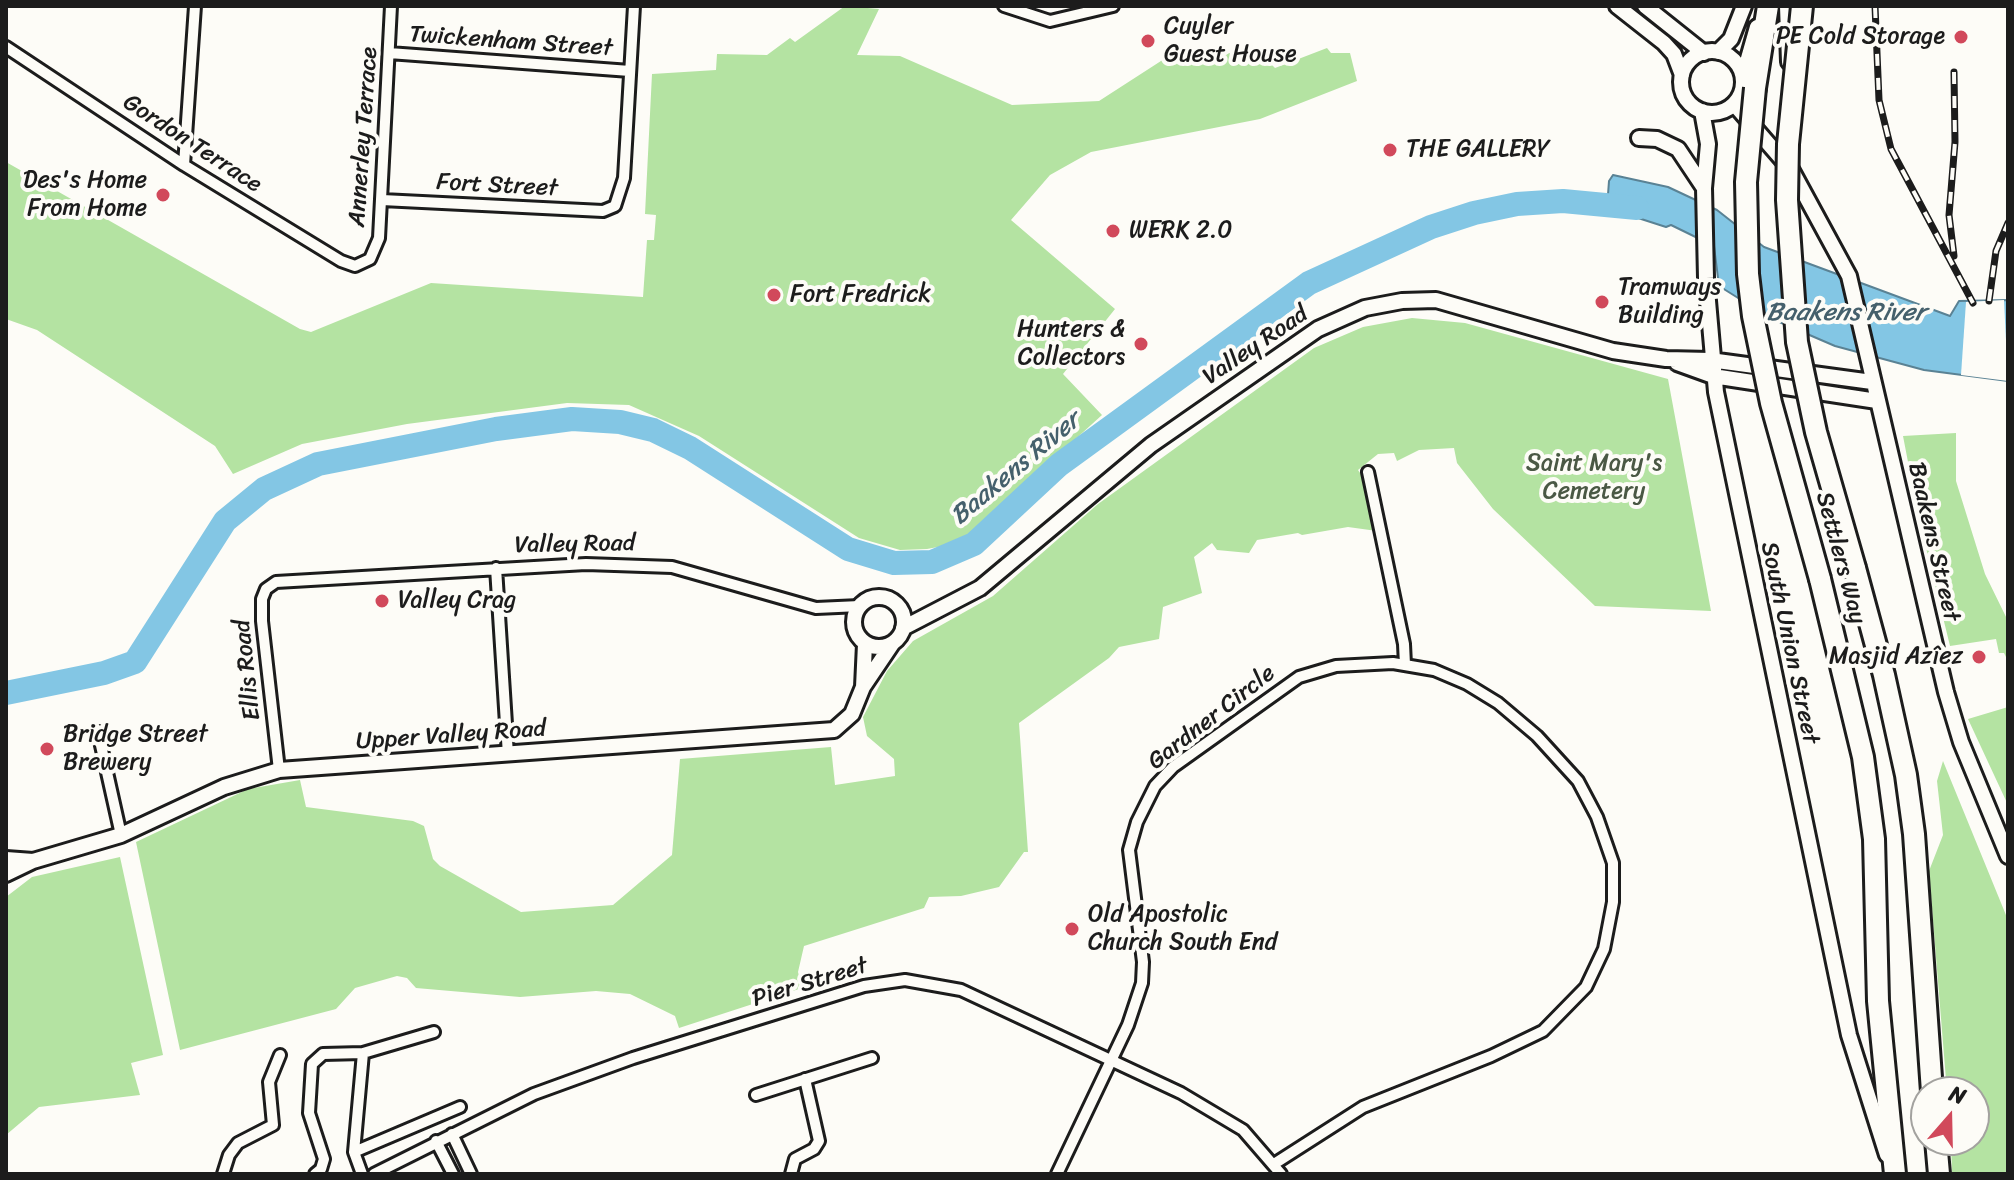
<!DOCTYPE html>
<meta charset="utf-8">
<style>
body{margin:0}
#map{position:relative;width:2014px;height:1180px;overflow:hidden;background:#fdfcf7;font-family:Sriracha,sans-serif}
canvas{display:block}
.frame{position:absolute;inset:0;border:8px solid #1c1c1c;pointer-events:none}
.north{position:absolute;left:1910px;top:1076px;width:80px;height:80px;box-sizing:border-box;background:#fdfcf7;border:2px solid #a3a29f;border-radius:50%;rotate:20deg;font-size:22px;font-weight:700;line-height:32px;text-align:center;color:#1c1c1c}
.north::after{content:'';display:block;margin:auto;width:28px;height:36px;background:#d1495b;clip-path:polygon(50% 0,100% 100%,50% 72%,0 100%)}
</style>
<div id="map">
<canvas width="2014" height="1180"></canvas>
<div class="frame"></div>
<div class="north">N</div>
</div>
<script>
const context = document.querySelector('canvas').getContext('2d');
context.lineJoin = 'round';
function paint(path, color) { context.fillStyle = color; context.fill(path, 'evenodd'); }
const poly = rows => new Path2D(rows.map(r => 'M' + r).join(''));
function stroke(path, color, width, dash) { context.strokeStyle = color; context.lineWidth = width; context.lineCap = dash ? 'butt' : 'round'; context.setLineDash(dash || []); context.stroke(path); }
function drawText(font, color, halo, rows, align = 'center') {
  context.font = font + ' Sriracha,sans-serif'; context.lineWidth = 8; context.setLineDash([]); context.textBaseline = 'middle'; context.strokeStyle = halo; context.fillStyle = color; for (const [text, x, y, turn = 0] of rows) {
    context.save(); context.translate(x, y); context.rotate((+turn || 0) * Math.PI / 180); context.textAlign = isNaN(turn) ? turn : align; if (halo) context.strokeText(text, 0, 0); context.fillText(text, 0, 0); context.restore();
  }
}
paint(poly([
 [845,6,879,9,857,55,900,56,1012,105,1099,101,1178,50,1210,59,1253,46,1275,68,1327,48,1331,53,1350,53,1357,81,1260,119,1091,152,1050,175,1011,220,1115,309,1063,374,1102,415,971,534,954,544,927,549,900,550,859,538,699,436,629,405,567,403,407,424,302,444,233,474,215,446,37,330,6,319,6,162,300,329,311,332,431,283,643,297,647,240,654,240,656,215,645,214,652,74,716,70,717,54,767,55,790,38,795,42],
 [1412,318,1465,323,1668,379,1711,611,1595,606,1493,509,1457,463,1454,448,1419,450,1397,461,1394,453,1378,454,1358,470,1367,483,1377,531,1348,527,1302,535,1298,533,1257,540,1249,553,1217,550,1212,543,1194,557,1202,593,1163,607,1159,639,1119,647,1109,658,1019,723,1028,852,1024,852,999,887,961,896,929,897,924,908,804,946,798,972,802,988,679,1028,675,1016,630,994,596,991,520,997,416,988,407,978,397,976,355,988,336,1009,180,1050,136,842,248,789,300,780,306,807,413,821,424,826,433,859,440,866,521,912,613,905,672,855,680,759,831,747,835,785,895,776,894,759,867,736,863,717,887,671,913,641,993,596,1098,504,1314,348,1363,327],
 [1956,433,1956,481,1985,574,2008,621,2008,661,2004,653,1999,653,1996,639,1950,646,1919,519,1903,436],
 [2008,707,2008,805,1968,719],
 [1943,761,2008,920,2008,1174,1952,1174,1951,1140,1974,1140,1974,1092,1947,1092,1929,871,1943,835,1937,781],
 [120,857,163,1055,131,1063,140,1095,39,1107,6,1135,6,897,32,877]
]), '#b4e3a2');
const water = poly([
 [1613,175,1668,187,1717,210,1764,247,1950,316,1959,301,2008,300,2008,381,1924,370,1835,346,1770,318,1719,286,1714,246,1671,225,1666,227,1607,208,1609,181,1613,175]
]);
paint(water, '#83c6e4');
stroke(water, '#5a8294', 2);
paint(poly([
 [2004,300,2008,381,1961,375,1966,302]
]), '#fdfcf7');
stroke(poly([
 [6,693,104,673,135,662,225,521,264,489,318,464,496,429,572,419,620,422,653,430,690,448,848,549,894,563,932,562,974,544,1059,465,1309,283,1431,227,1474,213,1517,204,1563,201,1637,208]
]), '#83c6e4', 24);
const street = poly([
 [1004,6,1050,21,1113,6],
 [6,47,184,165,341,261,355,266,370,259,379,238,391,6],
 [389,53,630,71],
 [184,165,195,6],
 [382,200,603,211,615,206,624,178,634,6],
 [1368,472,1404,644,1405,665],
 [496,568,508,755],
 [98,732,121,835],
 [279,770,262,621,262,599,266,589,276,582,586,564,672,567,816,608,860,606],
 [756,1095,872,1058],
 [452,1134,471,1174],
 [436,1141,453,1174],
 [354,1152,460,1107],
 [223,1174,229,1155,238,1143,273,1125,269,1082,280,1055],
 [315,1174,321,1169,324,1159,309,1113,312,1064,323,1054,363,1053],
 [362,1174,354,1152,363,1053,434,1032],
 [374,1174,534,1094,633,1058,864,986,905,980,961,990,1181,1093,1243,1130,1281,1174],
 [791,1174,795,1159,814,1149,819,1141,805,1079],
 [1057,1174,1128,1025,1142,983,1143,962,1129,850,1137,822,1155,786,1173,767,1299,677,1336,666,1393,663,1434,670,1467,684,1498,703,1537,736,1578,781,1597,817,1613,863,1613,902,1604,949,1586,987,1543,1031,1491,1056,1363,1107,1274,1164]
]);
const secondary = poly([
 [1617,6,1664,43,1674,54,1682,75],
 [1645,6,1704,53],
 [1787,6,1789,62],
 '1681 82a31 31 0 1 1 62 0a31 31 0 1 1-62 0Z',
 [1718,52,1731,39,1744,6],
 [1743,76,1757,27],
 [1734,104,1792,171,1849,276,1946,692,1961,742,2008,856],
 [1702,111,1708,144,1704,188,1706,278,1716,392,1849,1035,1887,1155],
 [1639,138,1657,139,1678,149,1704,188],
 [1677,363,1713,376,1877,401],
 '854 622a25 25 0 1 1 50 0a25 25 0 1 1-50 0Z',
 [903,628,980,588,1151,445,1318,329,1365,308,1402,301,1436,300,1613,351,1666,359,1710,360,1872,382],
 [863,687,865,644],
 [6,859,33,861],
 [6,874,33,861,121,835,224,787,279,770,834,730,852,714,863,687,892,644]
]);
const highway = poly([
 [1755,88,1768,6],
 [1855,568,1884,675,1906,775,1914,834,1932,1092],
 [1820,579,1863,757,1874,839,1878,1001,1895,1174],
 [1936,1140,1939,1174]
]);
stroke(street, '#1c1c1c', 16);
stroke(secondary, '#1c1c1c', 20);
stroke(highway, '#1c1c1c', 26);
stroke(street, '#fdfcf7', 10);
stroke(secondary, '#fdfcf7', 14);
stroke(highway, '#fdfcf7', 20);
const rail = poly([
 [1875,6,1879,100,1891,149,1973,303],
 [1954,72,1955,142,1949,215,1954,256],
 [1989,301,1996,251,2008,223]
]);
stroke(rail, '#1c1c1c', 7);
stroke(rail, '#fdfcf7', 4, [12]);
const highwayBridge = poly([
 [1802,6,1788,144,1787,200,1797,342,1816,432,1855,568],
 [1755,88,1746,182,1748,274,1753,316,1771,403,1820,579]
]);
stroke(highwayBridge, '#1c1c1c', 26, []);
stroke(highwayBridge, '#fdfcf7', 20);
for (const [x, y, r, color] of [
 [1961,37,8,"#d1495b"],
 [1148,41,8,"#d1495b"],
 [1390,150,8,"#d1495b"],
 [163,195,8,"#d1495b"],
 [1113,231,8,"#d1495b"],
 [774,295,8,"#d1495b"],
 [1602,302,8,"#d1495b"],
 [1141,344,8,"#d1495b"],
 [382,601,8,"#d1495b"],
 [1979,657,8,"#d1495b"],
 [47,749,8,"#d1495b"],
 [1072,929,8,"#d1495b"]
]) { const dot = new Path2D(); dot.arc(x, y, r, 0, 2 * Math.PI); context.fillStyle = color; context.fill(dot); stroke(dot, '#fdfcf7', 3); }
drawText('24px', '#1c1c1c', '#fdfcf7', [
 ["Cuyler",1164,27],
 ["Guest House",1164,55],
 ["PE Cold Storage",1945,37,"right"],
 ["THE GALLERY",1406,150],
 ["Des's Home",147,181,"right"],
 ["From Home",147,209,"right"],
 ["WERK 2.0",1129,231],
 ["Tramways",1618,288],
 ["Building",1618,316],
 ["Fort Fredrick",790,295],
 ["Hunters &",1125,330,"right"],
 ["Collectors",1125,358,"right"],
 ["Valley Crag",398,601],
 ["Masjid Azîez",1963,657,"right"],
 ["Bridge Street",63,735],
 ["Brewery",63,763],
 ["Old Apostolic",1088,915],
 ["Church South End",1088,943]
], 'left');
drawText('24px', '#1c1c1c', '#fdfcf7', [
 ["Twickenham Street",511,42,4],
 ["Annerley Terrace",364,137,-86],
 ["Gordon Terrace",192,144,33],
 ["Fort Street",497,186,3],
 ["Valley Road",1256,346,-34],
 ["Baakens Street",1933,542,77],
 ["Valley Road",575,545,-1],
 ["Settlers Way",1840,558,75],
 ["South Union Street",1789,643,78],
 ["Ellis Road",248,670,-96],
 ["Gardner Circle",1212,718,-38],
 ["Upper Valley Road",451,736,-4],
 ["Pier Street",810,983,-17]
]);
drawText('24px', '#4a5844', '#fdfcf7', [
 ["Saint Mary's",1594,464],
 ["Cemetery",1594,492]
]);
drawText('italic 26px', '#45606c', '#fdfcf7', [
 ["Baakens River",1846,313],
 ["Baakens River",1016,469,-40]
]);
</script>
